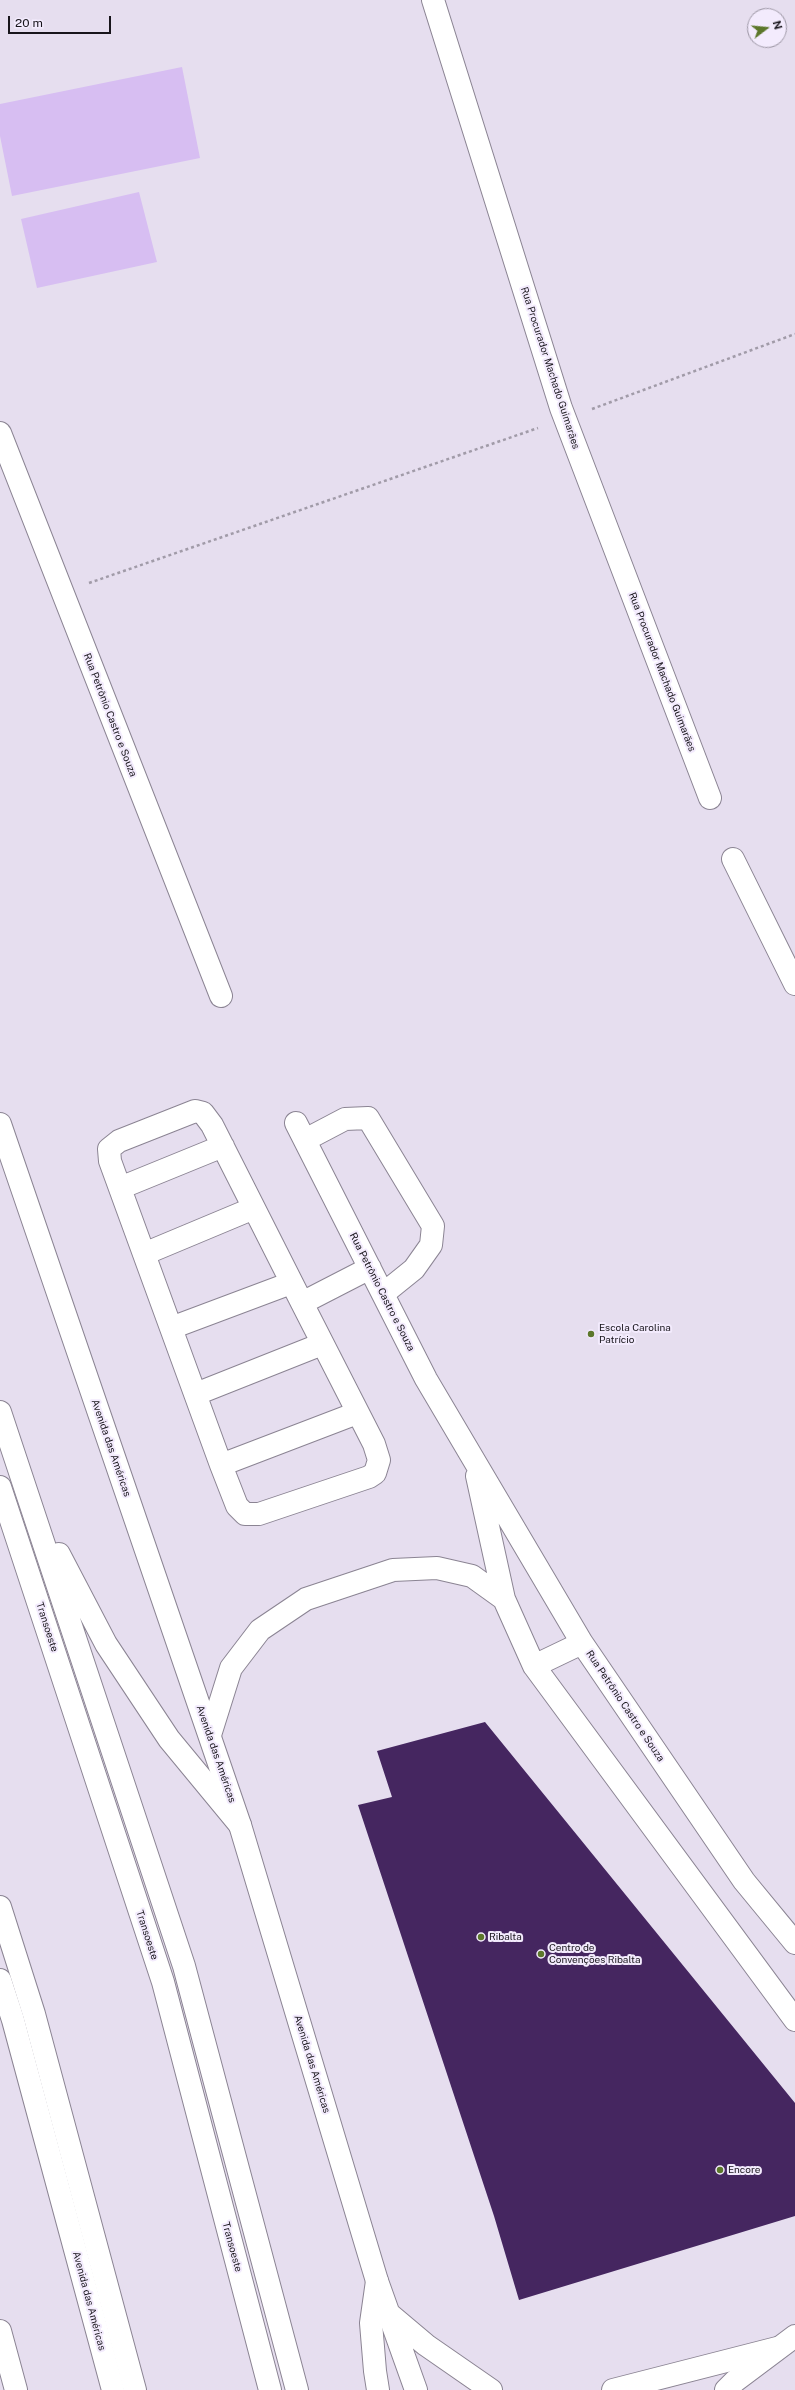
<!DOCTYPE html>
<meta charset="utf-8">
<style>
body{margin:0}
#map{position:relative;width:795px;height:2390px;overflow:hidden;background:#e6deef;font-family:"Public Sans",sans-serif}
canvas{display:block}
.north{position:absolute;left:747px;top:8px;width:40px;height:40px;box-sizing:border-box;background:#f3ebfd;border:1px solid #9b95a3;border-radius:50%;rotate:74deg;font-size:11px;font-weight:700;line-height:16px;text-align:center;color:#18151b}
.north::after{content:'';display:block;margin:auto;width:14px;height:18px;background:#5c772b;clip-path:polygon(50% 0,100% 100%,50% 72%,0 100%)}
.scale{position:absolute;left:8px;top:16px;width:103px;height:18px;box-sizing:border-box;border:2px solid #18151b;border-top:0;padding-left:5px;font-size:12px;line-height:14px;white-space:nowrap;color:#18151b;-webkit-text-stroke:3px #f3ebfd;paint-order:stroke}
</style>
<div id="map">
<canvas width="795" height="2390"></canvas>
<div class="north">N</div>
<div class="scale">20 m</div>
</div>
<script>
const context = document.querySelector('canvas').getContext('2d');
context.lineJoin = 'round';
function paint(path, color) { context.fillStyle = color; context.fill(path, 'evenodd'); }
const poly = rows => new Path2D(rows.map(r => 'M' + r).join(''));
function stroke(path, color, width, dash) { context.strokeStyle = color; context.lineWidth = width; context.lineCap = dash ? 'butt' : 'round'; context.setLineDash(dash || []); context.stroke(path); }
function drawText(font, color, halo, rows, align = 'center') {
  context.font = font + ' "Public Sans",sans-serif'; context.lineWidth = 4; context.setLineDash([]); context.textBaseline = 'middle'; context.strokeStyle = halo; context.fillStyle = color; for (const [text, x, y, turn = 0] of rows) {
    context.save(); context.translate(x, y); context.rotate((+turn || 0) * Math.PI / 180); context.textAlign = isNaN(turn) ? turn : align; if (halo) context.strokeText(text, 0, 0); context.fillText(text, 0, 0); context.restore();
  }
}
paint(poly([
 [182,67,200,158,12,196,0,136,0,104],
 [139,192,157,262,37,288,21,219]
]), '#d7bef2');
paint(poly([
 [485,1722,795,2103,795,2216,519,2300,494,2216,358,1805,392,1797,377,1751]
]), '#452660');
const minor = poly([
 [433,0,561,408,710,798],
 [0,433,221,996],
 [733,859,795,984],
 [296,1123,426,1379,582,1643,744,1881,795,1943],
 [305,1140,345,1119,368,1118,433,1226,431,1245,414,1269,383,1294],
 [120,1188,223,1146],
 [144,1254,254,1208],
 [302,1303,374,1444,379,1460,375,1473,369,1477,259,1514,245,1514,237,1506,221,1465,110,1161,109,1149,119,1141,195,1111,203,1113,212,1125,302,1303,370,1268],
 [171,1328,291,1283],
 [196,1394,322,1344],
 [221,1465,357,1413],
 [477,1476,504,1599,534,1666,795,2020],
 [0,1487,163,1982,270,2390],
 [534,1666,582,1643],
 [210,1735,231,1668,260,1630,306,1599,393,1570,437,1568,472,1576,504,1599],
 [0,1907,34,2014,135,2390],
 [726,2390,735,2381,795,2336]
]);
const major = poly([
 [0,1124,240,1825,377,2281,416,2390],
 [388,2313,426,2345,491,2390],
 [0,2331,16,2390],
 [613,2390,777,2348]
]);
const highway = poly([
 [0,1412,184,1966,297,2390],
 [59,1554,106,1644,169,1739,240,1825],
 [0,1980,13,2020,113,2390],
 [377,2281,371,2323,375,2371,378,2390]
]);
stroke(minor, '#8b8493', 24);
stroke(major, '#8b8493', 24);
stroke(highway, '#8b8493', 24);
stroke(poly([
 [592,409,795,334],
 [89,583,538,428]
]), '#a19ba8', 2.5, [3, 3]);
stroke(minor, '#fff', 22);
stroke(major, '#fff', 22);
stroke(highway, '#fff', 22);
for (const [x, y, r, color] of [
 [591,1334,4,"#5c772b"],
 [481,1937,4,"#5c772b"],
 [541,1954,4,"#5c772b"],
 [720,2170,4,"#5c772b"]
]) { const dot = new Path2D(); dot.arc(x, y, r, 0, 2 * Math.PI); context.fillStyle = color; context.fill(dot); stroke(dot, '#f3ebfd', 1.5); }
drawText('10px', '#18151b', '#f3ebfd', [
 ["Rua Procurador Machado Guimarães",550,368,72],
 ["Rua Procurador Machado Guimarães",662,672,69],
 ["Rua Petrônio Castro e Souza",110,715,69],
 ["Rua Petrônio Castro e Souza",382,1292,63],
 ["Avenida das Américas",111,1448,71],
 ["Transoeste",47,1627,72],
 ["Rua Petrônio Castro e Souza",625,1706,56],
 ["Avenida das Américas",216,1754,71],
 ["Transoeste",147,1935,72],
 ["Avenida das Américas",312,2064,73],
 ["Transoeste",232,2247,75],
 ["Avenida das Américas",89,2301,75]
]);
drawText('10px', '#18151b', '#f3ebfd', [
 ["Escola Carolina",599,1328],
 ["Patrício",599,1340],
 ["Ribalta",489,1937],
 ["Centro de",549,1948],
 ["Convenções Ribalta",549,1960],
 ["Encore",728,2170]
], 'left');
</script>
